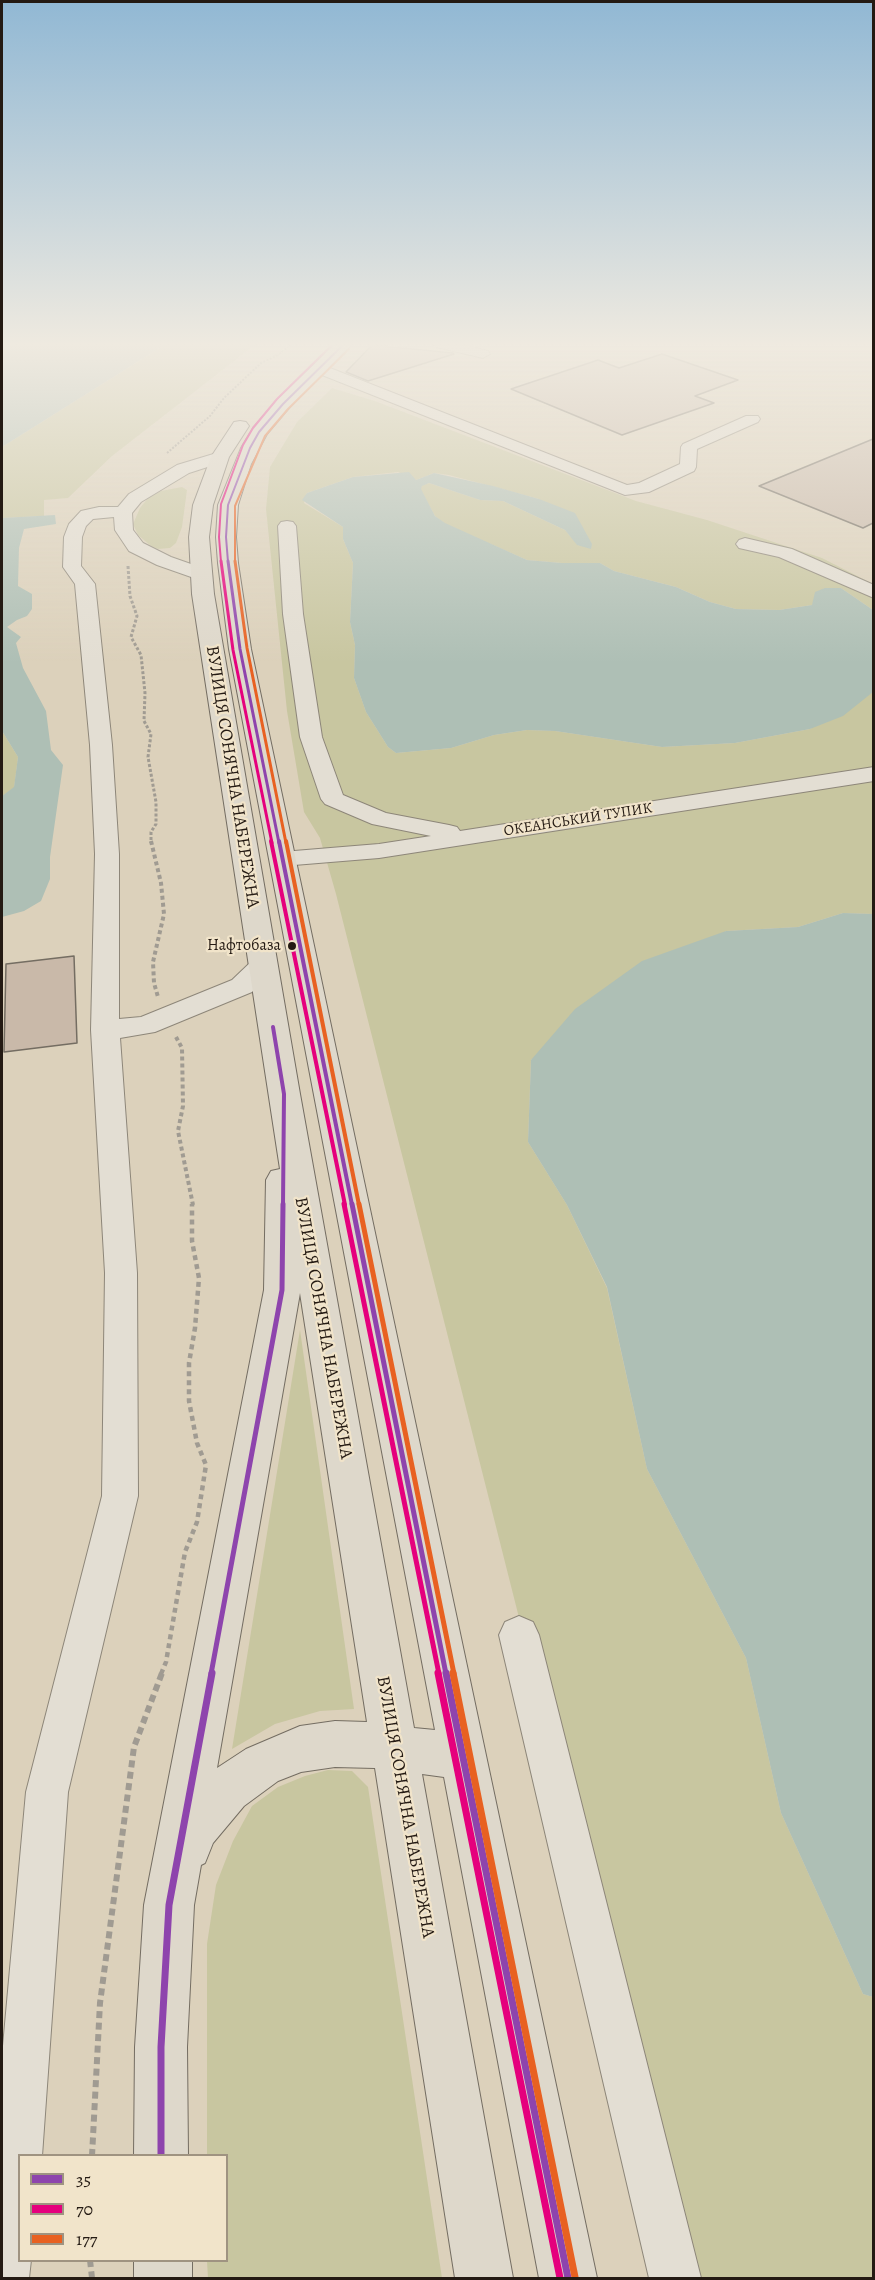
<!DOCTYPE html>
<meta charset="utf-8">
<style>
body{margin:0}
#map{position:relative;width:875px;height:2280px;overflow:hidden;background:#dcd1bb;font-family:Alegreya,serif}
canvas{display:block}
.frame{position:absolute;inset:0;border:3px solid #241a13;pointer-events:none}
.legend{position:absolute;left:18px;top:2154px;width:210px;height:108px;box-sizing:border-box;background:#f1e4ca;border:2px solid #9f9381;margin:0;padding:8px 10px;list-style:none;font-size:18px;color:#241a13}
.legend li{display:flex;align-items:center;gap:12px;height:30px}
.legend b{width:30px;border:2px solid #9f9381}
</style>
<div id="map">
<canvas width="875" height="2280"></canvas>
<div class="frame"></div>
<ul class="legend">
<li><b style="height:8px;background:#8e44ad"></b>35</li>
<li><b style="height:8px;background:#e5007d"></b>70</li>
<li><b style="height:8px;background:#e86121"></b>177</li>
</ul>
</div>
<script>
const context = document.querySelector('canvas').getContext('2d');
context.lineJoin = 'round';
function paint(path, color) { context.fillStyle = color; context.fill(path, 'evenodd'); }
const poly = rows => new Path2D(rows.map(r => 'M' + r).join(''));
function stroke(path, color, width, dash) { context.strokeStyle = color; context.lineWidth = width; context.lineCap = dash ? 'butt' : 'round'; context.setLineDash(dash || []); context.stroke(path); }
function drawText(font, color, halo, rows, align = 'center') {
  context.font = font + ' Alegreya,serif'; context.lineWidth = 4.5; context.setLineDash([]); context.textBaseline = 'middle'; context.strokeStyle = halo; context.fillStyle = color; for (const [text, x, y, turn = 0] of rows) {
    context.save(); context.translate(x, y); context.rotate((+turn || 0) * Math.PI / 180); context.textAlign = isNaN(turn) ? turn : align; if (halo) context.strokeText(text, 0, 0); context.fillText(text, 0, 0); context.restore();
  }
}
paint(poly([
 [166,344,256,344,112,456,68,498,44,500,44,516,2,518,2,447],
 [332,388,375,401,636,501,707,520,822,558,873,584,873,610,841,588,812,605,779,610,736,609,710,602,676,587,614,571,600,563,562,563,527,560,445,524,435,516,420,489,422,485,429,483,480,500,503,501,565,530,581,548,539,499,449,475,434,473,416,480,398,472,353,477,307,493,304,503,343,527,343,539,353,563,350,622,355,645,354,678,366,712,388,747,396,753,451,748,494,735,527,730,555,731,662,747,735,743,810,729,873,692,873,914,843,913,798,927,726,931,531,1060,528,1142,567,1205,607,1288,647,1469,746,1658,781,1813,863,1994,873,1997,873,2278,686,2278,336,894,320,838,304,812,287,711,266,509,270,467,297,422],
 [182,487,187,490,182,527,176,543,170,548,158,549,151,546,138,535,133,524,140,508,148,498,161,491],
 [2,731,18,757,14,788,2,796],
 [300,1330,354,1709,320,1711,275,1724,232,1749],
 [328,1770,352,1771,368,1787,442,2278,208,2278,207,2261,226,2260,226,2156,207,2155,207,1944,216,1885,233,1841,252,1806,278,1787,305,1776]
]), '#c8c6a0');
paint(poly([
 [2,344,166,344,2,447],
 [409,472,416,480,434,473,493,486,539,499,575,513,592,544,591,549,577,545,565,530,503,501,480,500,429,483,422,486,421,489,435,516,445,523,527,560,562,563,600,563,614,571,676,587,710,602,736,609,779,610,812,605,815,592,825,588,841,588,873,610,873,692,843,716,810,729,735,743,662,747,555,731,527,730,494,735,451,748,396,753,388,747,366,712,354,678,355,645,350,622,353,563,343,539,343,527,302,500,307,493,353,477],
 [55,515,56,524,24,529,19,548,18,586,32,594,32,609,27,616,17,620,7,627,21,637,16,643,23,668,46,711,51,750,63,765,50,857,50,879,41,901,24,911,2,917,2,796,14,787,18,757,2,731,2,518],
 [843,913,874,914,873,1997,863,1994,781,1813,746,1658,647,1469,607,1287,567,1205,528,1142,531,1060,575,1009,642,961,726,931,798,927]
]), '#aebfb5');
const building = poly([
 [372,345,453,353,454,354,368,381,346,372,372,345],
 [662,354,738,380,695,396,714,403,622,435,511,389,598,360,619,368,662,354],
 [873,439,873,523,863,528,759,486,873,439],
 [74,956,77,1043,4,1052,6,964,74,956]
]);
paint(building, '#c9b9a9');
stroke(building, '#746d62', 1.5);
const minor = poly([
 [434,344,461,344,488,351,490,354,483,358,436,347,434,344],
 [317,366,330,368,627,485,639,483,680,464,681,447,683,444,746,416,758,416,760,419,758,422,697,449,696,467,694,471,649,492,625,495,322,375,312,373,310,370,312,367,317,366],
 [220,452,226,453,228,457,226,461,189,473,141,502,132,513,133,530,143,543,171,557,208,570,210,574,208,578,194,578,157,565,129,551,115,530,114,517,93,519,86,526,82,537,81,566,95,584,112,745,119,854,119,1019,141,1017,232,980,254,959,263,957,272,959,276,965,252,992,155,1032,120,1038,137,1273,138,1496,68,1792,42,2156,20,2156,20,2260,31,2260,29,2278,2,2278,2,2057,26,1792,102,1496,105,1273,91,1030,95,854,90,745,75,584,63,567,64,537,69,524,81,511,99,507,118,507,129,494,177,465,220,452],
 [287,521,293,522,296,526,303,614,322,737,343,795,386,813,449,825,457,827,460,831,874,767,874,781,379,858,282,866,273,864,270,859,273,854,282,852,379,844,431,836,372,824,325,804,321,799,300,737,283,614,278,526,281,522,287,521],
 [745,538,792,549,874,585,874,598,779,557,739,548,736,544,739,540,745,538],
 [519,1616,533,1622,539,1635,701,2278,649,2278,499,1635,505,1622,519,1616]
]);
const major = poly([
 [335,344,352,344,289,408,267,434,251,464,238,505,236,537,238,563,251,649,597,2278,539,2278,444,1777,422,1774,513,2278,455,2278,375,1768,335,1767,301,1772,278,1781,244,1806,213,1843,205,1863,201,1865,194,1905,187,2047,188,2156,134,2156,135,2047,144,1905,264,1290,266,1180,271,1171,280,1169,192,594,189,537,193,505,211,457,234,422,240,421,246,422,249,426,229,457,213,505,209,537,214,594,300,1094,414,1728,435,1730,229,649,218,563,216,537,218,505,241,448,253,428,277,400,335,344],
 [300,1293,367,1722,335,1721,300,1726,246,1749,217,1768,300,1293],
 [134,2260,192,2260,192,2278,134,2278,134,2260]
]);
stroke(minor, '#8d8679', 2);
stroke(major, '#746d62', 2);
stroke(poly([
 [167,453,210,416,224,398,261,363,278,355,291,344]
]), '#a09b92', 2, [2, 1.5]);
stroke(poly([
 [128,566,130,596,137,616,131,637,141,655,145,693,144,721,151,734,148,757,156,802,156,824,151,832,151,843]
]), '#a09b92', 3, [3, 2]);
stroke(poly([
 [151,841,161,883,164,914,153,962,154,983,158,997],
 [176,1037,182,1048,183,1106,178,1131,193,1205]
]), '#a09b92', 4, [4, 3]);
stroke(poly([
 [161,1674,166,1662,185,1552,197,1522,206,1465,197,1443,189,1401,189,1363,195,1328,199,1278,192,1241,192,1204]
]), '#a09b92', 4.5, [5, 4]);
stroke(poly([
 [92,2156,100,2003,134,1747,162,1673],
 [90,2260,92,2278]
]), '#a09b92', 6, [7, 4.5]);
paint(minor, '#e3ded3');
paint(major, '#ded8cb');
stroke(poly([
 [228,562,226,537,228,505,250,448,259,432,283,404,344,344]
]), '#8e44ad', 2);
stroke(poly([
 [228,561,240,649,279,843]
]), '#8e44ad', 3);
stroke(poly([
 [279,841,352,1205],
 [273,1027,284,1094,283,1205]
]), '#8e44ad', 4);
stroke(poly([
 [352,1204,446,1674],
 [211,1674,282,1290,283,1204]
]), '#8e44ad', 5);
stroke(poly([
 [446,1673,568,2278],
 [161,2156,161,2047,169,1905,212,1673]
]), '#8e44ad', 7);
stroke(poly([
 [221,562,219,537,221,504,243,445,253,428,277,399,333,344]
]), '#e5007d', 2);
stroke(poly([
 [221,561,233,650,272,843]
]), '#e5007d', 3);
stroke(poly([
 [271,841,345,1205]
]), '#e5007d', 4);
stroke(poly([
 [344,1204,439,1674]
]), '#e5007d', 5);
stroke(poly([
 [438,1673,560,2278]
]), '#e5007d', 7);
stroke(poly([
 [235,562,235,506,265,436,288,409,349,349]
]), '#e86121', 2);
stroke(poly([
 [235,561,247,648,286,843]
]), '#e86121', 3);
stroke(poly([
 [286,841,359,1205]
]), '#e86121', 4);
stroke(poly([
 [359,1204,454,1674]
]), '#e86121', 5);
stroke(poly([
 [453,1673,575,2277]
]), '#e86121', 7);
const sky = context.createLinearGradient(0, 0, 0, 663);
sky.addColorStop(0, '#91b8d4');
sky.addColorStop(0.52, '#efeae0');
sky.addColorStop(1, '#efeae000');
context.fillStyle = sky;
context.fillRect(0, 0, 875, 663);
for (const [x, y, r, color] of [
 [292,946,5,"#241a13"]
]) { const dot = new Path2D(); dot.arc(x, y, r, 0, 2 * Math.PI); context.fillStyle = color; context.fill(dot); stroke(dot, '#f1e4ca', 2); }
drawText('15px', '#241a13', '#f1e4ca', [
 ["ОКЕАНСЬКИЙ ТУПИК",578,820,-9]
]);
drawText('16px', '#241a13', '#f1e4ca', [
 ["Нафтобаза",281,946]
], 'right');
drawText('18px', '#241a13', '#f1e4ca', [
 ["ВУЛИЦЯ СОНЯЧНА НАБЕРЕЖНА",232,777,81],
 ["ВУЛИЦЯ СОНЯЧНА НАБЕРЕЖНА",323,1328,80],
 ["ВУЛИЦЯ СОНЯЧНА НАБЕРЕЖНА",405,1807,80]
]);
</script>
